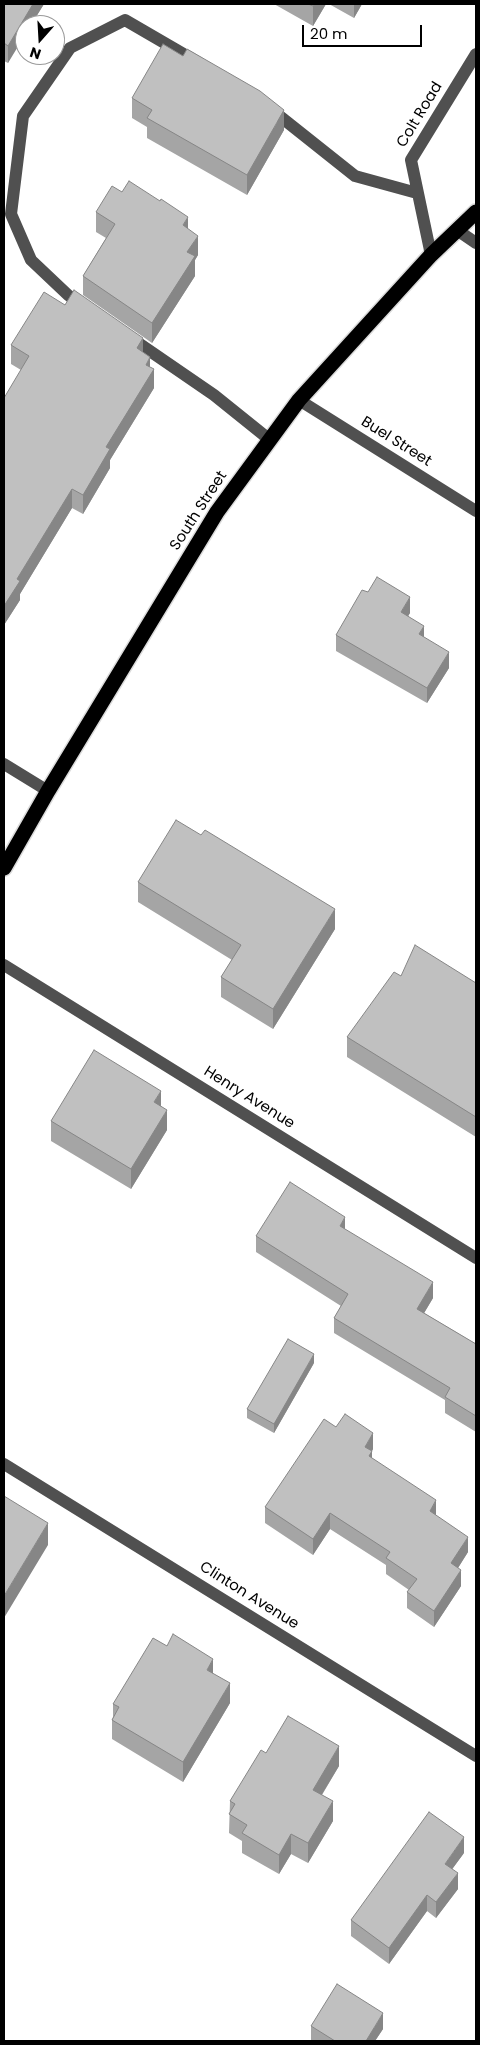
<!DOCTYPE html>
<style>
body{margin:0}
#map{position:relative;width:480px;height:2045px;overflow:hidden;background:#fff;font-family:Poppins,sans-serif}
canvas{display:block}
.frame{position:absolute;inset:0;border:5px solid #000;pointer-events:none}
.north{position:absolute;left:15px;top:15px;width:50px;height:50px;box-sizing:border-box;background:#fff;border:1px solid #999;border-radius:50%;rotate:199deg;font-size:14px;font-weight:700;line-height:20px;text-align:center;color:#000}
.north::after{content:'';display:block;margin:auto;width:18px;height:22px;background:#000;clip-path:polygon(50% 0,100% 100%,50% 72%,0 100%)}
.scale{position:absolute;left:302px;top:25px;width:120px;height:22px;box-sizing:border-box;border:2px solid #000;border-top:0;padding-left:6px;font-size:15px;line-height:18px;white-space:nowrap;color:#000;-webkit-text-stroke:4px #fff;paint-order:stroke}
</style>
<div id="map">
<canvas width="480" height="2045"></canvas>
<div class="frame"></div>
<div class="north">N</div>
<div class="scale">20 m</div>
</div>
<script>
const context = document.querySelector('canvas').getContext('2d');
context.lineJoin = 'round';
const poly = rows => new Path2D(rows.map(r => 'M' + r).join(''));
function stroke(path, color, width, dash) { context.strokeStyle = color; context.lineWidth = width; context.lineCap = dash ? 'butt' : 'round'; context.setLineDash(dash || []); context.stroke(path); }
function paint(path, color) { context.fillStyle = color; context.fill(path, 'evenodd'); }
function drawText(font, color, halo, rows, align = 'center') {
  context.font = font + ' Poppins,sans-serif'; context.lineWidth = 4.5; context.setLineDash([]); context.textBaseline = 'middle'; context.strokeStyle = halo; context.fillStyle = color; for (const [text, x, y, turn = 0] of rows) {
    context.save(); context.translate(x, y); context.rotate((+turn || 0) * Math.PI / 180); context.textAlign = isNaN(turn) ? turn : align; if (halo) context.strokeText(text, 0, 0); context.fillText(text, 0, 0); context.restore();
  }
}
const highway = poly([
 [4,868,48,791,217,512,299,400,431,255,476,212]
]);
stroke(highway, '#dbdbdb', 18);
stroke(poly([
 [272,110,355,176,417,193],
 [457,230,476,243],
 [431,255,411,160,476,54],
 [83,306,68,295,31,260,11,214,23,116,70,48,125,20,199,63],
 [131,338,214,395,270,440],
 [299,400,476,511],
 [4,764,48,791],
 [4,965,476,1258],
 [4,1464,476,1756]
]), '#505050', 12);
stroke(highway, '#000', 15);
paint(poly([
 [4,4,44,4,31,25,25,25,8,63,4,61],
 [274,4,326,4,313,26],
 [329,4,362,4,354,18],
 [132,98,284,130,247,195,147,138,147,127,132,118],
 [122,192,188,229,198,255,195,260,195,276,152,343,83,295,83,276,106,238,96,232,96,212],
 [11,345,143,353,150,367,154,388,110,460,110,468,83,514,72,508,20,594,20,600,4,625,21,370,11,364],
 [410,613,408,616,424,637,449,668,427,703,336,651,336,635],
 [138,882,335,929,273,1029,221,997,221,977,232,960,138,902],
 [401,976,476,983,476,1137,347,1057,347,1037],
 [161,1106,167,1130,131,1189,51,1141,51,1121],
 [345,1229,433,1298,424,1313,476,1344,476,1432,445,1413,445,1400,334,1333,334,1318,341,1306,256,1252,256,1236],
 [314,1363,274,1433,247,1418,247,1409],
 [336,1427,373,1449,372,1451,372,1458,436,1515,468,1552,458,1568,461,1586,434,1627,407,1608,407,1592,409,1590,386,1574,386,1565,330,1529,313,1555,265,1523,265,1507],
 [213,1674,230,1703,183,1782,112,1739,112,1720,113,1717,113,1704],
 [266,1753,339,1766,322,1795,333,1821,308,1863,291,1854,279,1874,242,1853,242,1841,229,1833,230,1801],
 [464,1853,452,1869,458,1889,436,1918,427,1911,389,1964,351,1936,351,1920],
 [311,2026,383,2029,375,2041,311,2041]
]), '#a5a5a5');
paint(poly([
 [33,4,44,4,31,25,25,25,25,35,8,63,8,46],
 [314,4,326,4,313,26,313,6],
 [354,4,362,4,354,18],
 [284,110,284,130,247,195,247,175],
 [188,217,188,237,183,225],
 [198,236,198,255,195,260,195,276,152,343,152,323,187,252],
 [143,338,143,357,137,348],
 [150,357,150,374,154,369,154,388,110,460,110,468,83,514,83,495,146,365],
 [72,489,72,508,20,594,20,600,4,625,4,606,17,579],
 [410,597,410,613,401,628,401,612],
 [424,626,424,641,419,634],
 [449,652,449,668,427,703,427,688],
 [335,909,335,929,273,1029,273,1009],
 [161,1091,161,1111,154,1102],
 [167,1110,167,1130,131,1189,131,1169],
 [345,1217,345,1233,340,1226],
 [433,1282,433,1298,417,1325,417,1309],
 [314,1354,314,1363,274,1433,274,1424],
 [373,1433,373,1449,370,1455,372,1451,372,1467,365,1447],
 [436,1500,436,1516,430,1511],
 [330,1513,330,1529,313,1555,313,1539],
 [48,1523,48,1545,4,1618,4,1596],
 [468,1537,468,1552,451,1579,451,1563],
 [461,1570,461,1586,434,1627,434,1611],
 [213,1659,213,1678,207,1670],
 [230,1683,230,1703,183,1782,183,1762],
 [339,1746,339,1766,313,1809,313,1790],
 [333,1801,333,1821,308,1863,308,1843],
 [291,1834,291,1854,279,1874,279,1855],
 [464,1837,464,1853,445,1879,445,1864],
 [458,1873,458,1889,436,1918,436,1902],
 [427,1895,427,1911,389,1964,389,1948],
 [383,2013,383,2029,375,2041,366,2041]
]), '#868686');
const building = poly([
 [4,4,33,4,8,46,4,43,4,4],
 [308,4,314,4,313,6,308,4],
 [163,44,183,56,187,49,260,91,284,110,247,175,147,118,152,110,132,98,163,44],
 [129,181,160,201,161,199,188,217,183,225,198,236,187,252,195,256,152,323,83,276,115,224,96,212,112,186,122,192,129,181],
 [74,290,143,338,137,348,150,357,146,365,154,369,106,447,110,449,83,495,72,489,17,579,20,581,4,606,4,398,29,356,11,345,44,292,65,305,74,290],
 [377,577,410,597,401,612,424,626,419,634,449,652,427,688,336,635,362,590,368,592,377,577],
 [176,820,201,835,205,830,335,909,273,1009,221,977,241,945,138,882,176,820],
 [415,945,476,983,476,1117,347,1037,394,972,401,976,415,945],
 [94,1050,161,1091,154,1102,167,1110,131,1169,51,1121,94,1050],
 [290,1182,345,1217,340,1226,433,1282,417,1309,476,1344,476,1416,445,1397,450,1388,334,1318,348,1294,256,1236,290,1182],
 [288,1339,314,1354,274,1424,247,1409,288,1339],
 [345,1414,373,1433,365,1447,372,1451,369,1456,436,1500,430,1511,468,1537,451,1563,461,1570,434,1611,407,1592,417,1579,386,1558,390,1552,330,1513,313,1539,265,1507,324,1419,336,1427,345,1414],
 [4,1496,48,1523,4,1596,4,1496],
 [173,1634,213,1659,207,1670,230,1683,183,1762,112,1720,119,1707,113,1704,153,1638,167,1646,173,1634],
 [288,1716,339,1746,313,1790,333,1801,308,1843,291,1834,279,1855,242,1833,247,1825,229,1814,235,1804,230,1801,261,1750,266,1753,288,1716],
 [429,1812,464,1837,445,1864,458,1873,436,1902,427,1895,389,1948,351,1920,429,1812],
 [337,1984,383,2013,366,2041,335,2041,311,2026,337,1984]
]);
paint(building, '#c0c0c0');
stroke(building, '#868686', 1);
drawText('15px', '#000', '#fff', [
 ["Colt Road",420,115,-59],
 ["Buel Street",396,442,32],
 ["South Street",199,511,-57],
 ["Henry Avenue",249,1098,32],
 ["Clinton Avenue",249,1596,32]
]);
</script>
